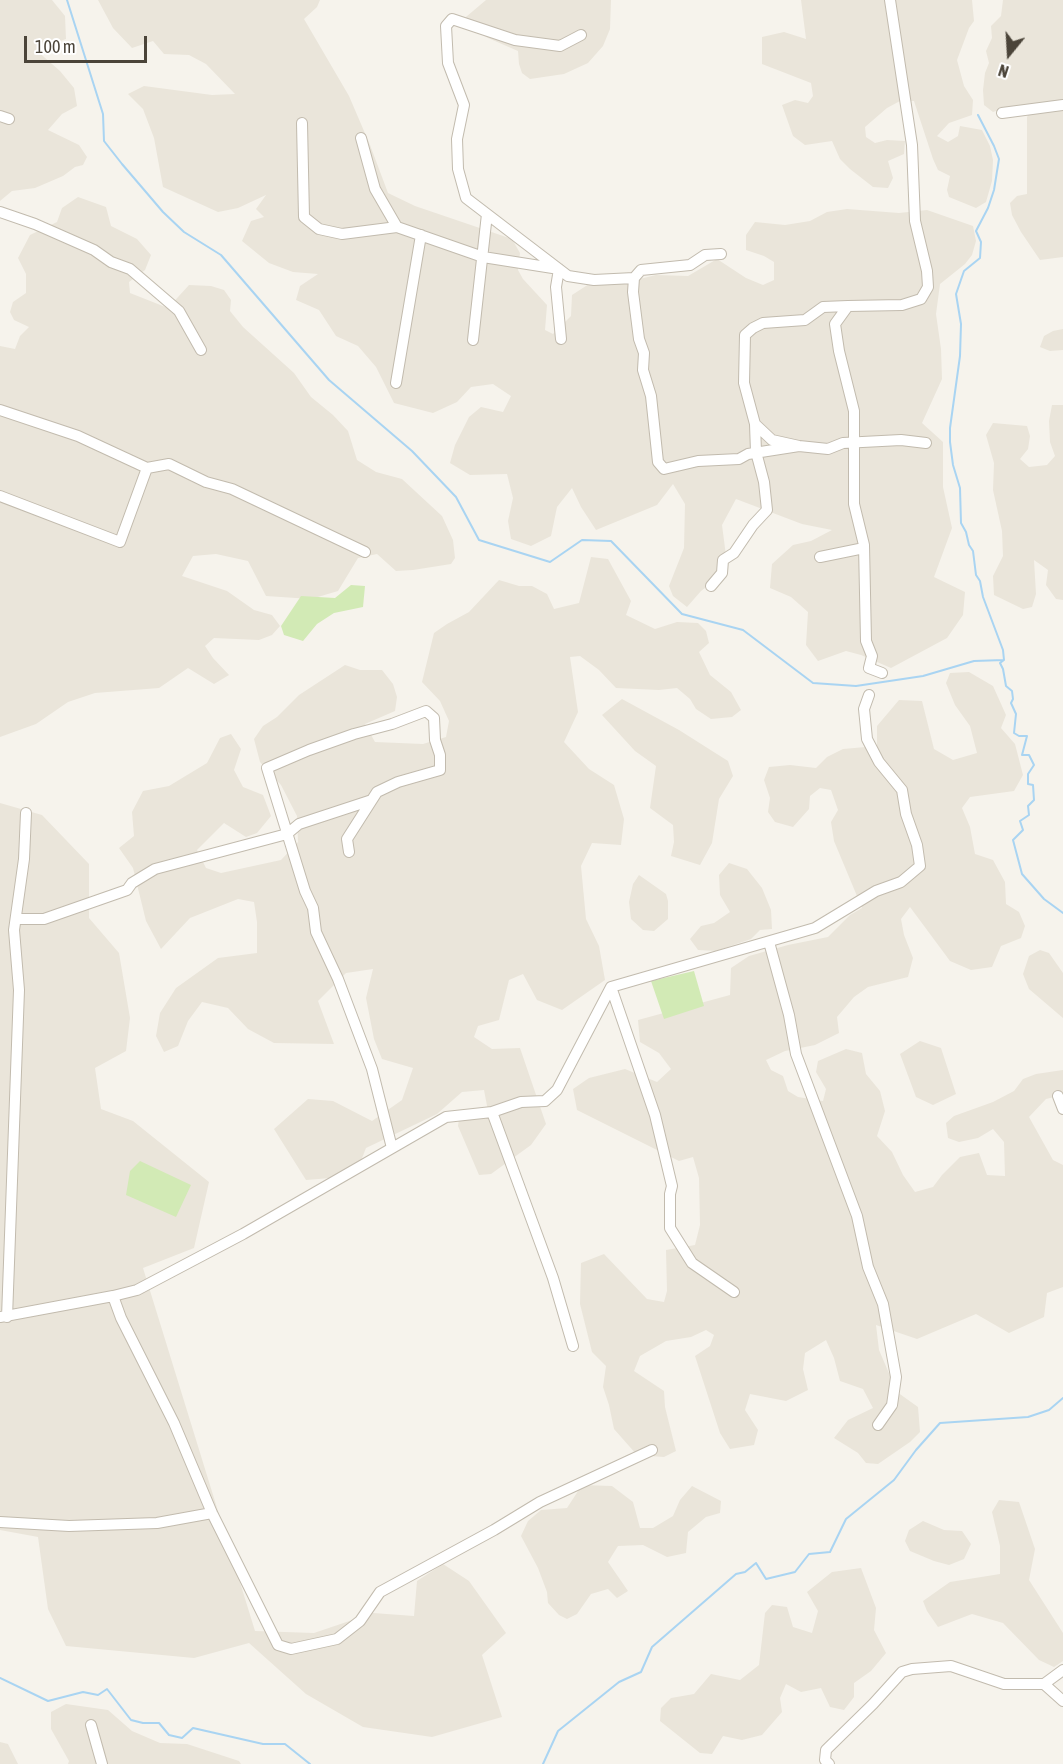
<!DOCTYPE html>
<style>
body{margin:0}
#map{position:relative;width:1063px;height:1764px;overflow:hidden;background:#f6f3ec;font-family:"Asap Condensed",sans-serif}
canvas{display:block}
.north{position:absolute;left:979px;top:24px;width:60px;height:60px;-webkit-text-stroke:4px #fff;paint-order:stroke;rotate:198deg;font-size:16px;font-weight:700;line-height:24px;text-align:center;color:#4b4439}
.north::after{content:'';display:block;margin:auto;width:21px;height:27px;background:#4b4439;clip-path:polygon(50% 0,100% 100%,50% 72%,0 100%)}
.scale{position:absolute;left:24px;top:36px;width:123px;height:27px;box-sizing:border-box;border:3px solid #4b4439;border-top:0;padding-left:8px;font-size:18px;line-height:21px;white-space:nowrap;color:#4b4439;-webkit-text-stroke:4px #fff;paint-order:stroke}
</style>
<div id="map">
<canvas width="1063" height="1764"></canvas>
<div class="north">N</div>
<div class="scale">100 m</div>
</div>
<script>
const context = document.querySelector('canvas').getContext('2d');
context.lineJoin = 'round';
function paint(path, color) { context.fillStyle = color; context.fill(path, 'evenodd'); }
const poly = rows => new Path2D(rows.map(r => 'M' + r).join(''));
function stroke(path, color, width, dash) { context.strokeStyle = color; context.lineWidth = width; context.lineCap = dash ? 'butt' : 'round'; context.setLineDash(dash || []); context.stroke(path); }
paint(poly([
 [0,0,52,0,65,16,66,39,36,50,60,71,74,88,77,106,62,114,48,130,79,145,87,157,83,165,75,167,63,176,35,188,12,191,0,201],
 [98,0,320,0,317,7,304,19,349,96,370,145,388,193,415,206,512,239,520,253,518,270,523,279,547,305,545,330,553,334,571,316,572,295,589,284,623,283,656,275,688,276,717,259,746,278,763,285,774,280,774,262,764,256,746,250,746,235,755,222,785,225,810,221,827,212,847,209,899,213,927,210,973,226,976,241,972,255,965,264,940,284,936,314,941,349,942,379,922,423,943,442,943,487,952,528,934,577,965,592,963,615,947,638,891,668,861,655,846,651,818,661,806,645,808,612,791,597,770,588,772,564,793,545,811,541,832,530,802,524,736,499,722,525,728,571,701,591,687,607,673,596,669,586,684,548,685,504,673,484,657,505,596,530,581,507,572,488,557,507,551,536,531,546,511,539,508,521,513,498,507,474,470,475,450,463,455,445,469,417,481,407,503,412,511,396,493,384,471,387,457,402,433,413,394,403,376,367,358,346,336,336,319,310,296,300,300,286,318,274,293,272,269,263,242,241,251,221,264,217,256,209,266,195,238,208,218,212,163,187,154,138,143,109,128,94,144,86,212,95,235,94,206,64,189,55,164,54,153,41,132,48,113,28],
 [486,0,611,0,610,29,603,46,588,63,564,74,530,79,522,73,519,64,518,51,488,38,460,22],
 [801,0,972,0,974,21,969,28,957,60,964,86,973,100,972,115,949,123,937,136,948,142,958,136,960,126,982,130,990,146,993,160,992,181,986,202,976,208,949,197,947,190,950,176,938,170,933,159,914,101,900,101,887,108,865,127,866,137,875,143,887,140,905,141,904,154,888,161,893,178,888,188,873,187,850,169,840,159,832,141,805,145,793,136,782,105,795,100,808,103,813,96,811,83,762,64,762,37,784,32,806,39],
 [1003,0,1063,0,1063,257,1040,260,1021,232,1012,215,1010,203,1017,196,1027,194,1027,117,1034,105,1008,107,993,112,984,105,983,90,985,73,989,63,986,51,992,38,991,26,1001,16],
 [78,197,106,207,111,226,137,239,151,255,145,270,129,282,130,293,168,308,189,285,211,286,224,290,231,300,230,311,243,327,294,373,311,397,333,415,348,431,357,460,376,472,402,479,442,516,453,540,455,558,451,564,413,570,396,571,377,554,358,558,338,591,311,599,266,596,248,561,216,554,193,556,182,576,227,591,254,610,272,615,280,626,272,635,259,640,214,638,205,646,213,658,229,675,214,684,188,668,159,688,95,693,68,702,36,724,0,737,0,346,15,349,20,336,29,327,14,320,10,312,13,302,26,293,26,274,18,258,30,235,57,222,62,208],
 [1063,329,1063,350,1050,351,1040,347,1044,336,1053,331],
 [1052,405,1063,405,1063,600,1056,599,1046,585,1048,570,1034,560,1036,594,1032,607,1023,609,994,595,993,576,1003,556,1002,531,993,490,994,463,986,435,993,423,1027,426,1030,436,1028,449,1020,459,1029,467,1047,465,1055,456,1050,442,1049,421],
 [591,557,608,559,631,601,626,615,655,629,677,622,698,623,706,631,709,643,699,652,710,675,731,692,741,710,732,717,711,719,696,709,690,699,677,688,659,690,616,688,599,670,580,656,570,657,578,712,564,742,589,769,614,785,624,819,621,845,592,843,581,866,586,919,599,946,605,980,562,1010,537,1000,523,974,509,980,499,1020,478,1026,474,1037,492,1049,520,1048,546,1124,531,1145,491,1174,479,1175,458,1126,459,1119,488,1111,484,1090,462,1092,437,1114,366,1148,355,1176,306,1180,274,1129,308,1099,333,1101,372,1121,402,1100,413,1068,382,1059,374,1039,366,998,373,969,346,973,318,1001,334,1044,274,1043,248,1029,228,1008,202,1002,188,1021,178,1046,164,1052,156,1036,160,1013,176,988,218,958,257,953,257,922,254,902,238,899,190,918,161,949,146,921,133,868,119,848,134,836,132,812,143,791,169,786,207,763,220,738,231,734,241,749,234,770,243,787,263,795,271,816,257,833,246,837,224,823,197,850,206,868,221,873,281,860,298,842,297,816,281,785,260,762,254,739,263,726,277,717,299,695,345,665,360,670,382,670,393,684,397,697,395,711,365,724,375,742,423,744,446,737,449,721,440,701,422,682,434,633,447,624,469,612,499,580,519,586,532,586,547,594,554,609,579,603],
 [969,672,993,686,1006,715,1001,728,1015,744,1023,775,1014,791,970,797,962,808,970,827,975,854,993,860,1005,882,1006,904,1019,912,1025,926,1021,938,1001,946,992,967,971,970,950,961,910,907,901,919,904,935,913,958,908,977,868,987,854,997,837,1017,839,1033,815,1045,785,1051,766,1060,771,1070,783,1076,788,1091,798,1097,823,1101,826,1089,816,1072,818,1061,846,1049,862,1053,866,1074,880,1091,885,1111,877,1136,892,1152,903,1175,915,1192,933,1187,942,1175,960,1157,979,1153,987,1175,1005,1176,1004,1142,993,1129,978,1138,959,1142,948,1138,946,1123,954,1116,993,1102,1014,1091,1023,1079,1036,1074,1063,1070,1063,1095,1046,1099,1029,1117,1053,1160,1063,1165,1063,1287,1047,1293,1044,1317,1009,1333,976,1314,917,1339,876,1325,879,1350,897,1392,918,1407,920,1432,910,1442,878,1464,866,1463,858,1453,834,1438,848,1420,873,1408,863,1389,840,1381,834,1358,826,1340,805,1353,803,1369,808,1390,786,1401,750,1394,745,1410,758,1430,754,1445,730,1449,720,1433,695,1356,710,1346,714,1335,706,1330,691,1337,666,1341,640,1356,634,1371,664,1391,665,1407,676,1451,664,1457,637,1455,614,1429,609,1405,603,1387,606,1366,592,1352,580,1304,581,1263,604,1254,647,1299,664,1302,667,1291,666,1250,695,1245,700,1225,699,1178,693,1157,679,1161,577,1110,573,1089,589,1078,625,1069,657,1082,671,1069,659,1053,640,1042,638,1020,730,995,731,968,749,956,788,945,828,937,850,915,862,908,834,841,831,822,838,810,831,790,820,788,810,796,809,809,793,827,775,822,768,812,770,798,764,780,769,767,790,765,816,768,827,757,843,749,877,746,877,726,899,700,922,701,934,749,953,760,977,753,970,726,955,705,946,683,950,673],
 [622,699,679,730,728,761,733,776,719,799,712,843,700,865,671,856,674,842,673,825,650,808,656,766,635,751,602,715],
 [0,803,42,815,89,864,89,918,119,953,130,1018,126,1051,95,1068,101,1109,133,1121,209,1182,194,1248,143,1268,255,1631,314,1633,373,1613,414,1616,417,1581,443,1564,469,1581,506,1633,482,1655,502,1717,432,1737,363,1727,306,1694,249,1643,194,1658,66,1646,48,1609,38,1537,0,1530],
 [729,863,747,869,762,888,771,910,772,929,760,930,751,939,716,951,698,950,690,939,701,926,714,923,730,912,720,895,719,875],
 [639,875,666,894,668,901,668,919,654,931,643,930,631,919,629,902,633,884],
 [1040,950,1049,953,1063,973,1063,1018,1029,989,1023,974,1029,956],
 [920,1041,941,1048,956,1094,933,1105,916,1097,900,1054],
 [582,1485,612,1486,633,1502,640,1528,653,1528,673,1516,680,1500,692,1486,721,1501,720,1513,706,1517,688,1532,686,1553,667,1557,643,1545,618,1546,608,1562,628,1591,617,1598,608,1589,591,1594,577,1614,567,1619,559,1615,548,1603,547,1592,538,1568,521,1536,528,1521,541,1510,567,1508],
 [999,1500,1019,1502,1035,1549,1029,1580,1063,1633,1063,1661,1054,1667,1039,1660,1003,1623,972,1614,938,1627,927,1611,923,1601,950,1582,1000,1574,1000,1546,992,1512],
 [923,1521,944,1530,962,1531,971,1544,964,1559,949,1565,934,1561,910,1551,905,1541,909,1530],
 [861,1568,876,1608,874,1630,886,1653,871,1671,854,1683,854,1697,844,1710,830,1707,821,1688,801,1692,786,1684,780,1698,782,1712,762,1735,742,1740,723,1736,712,1754,700,1753,660,1721,661,1708,671,1698,694,1694,711,1674,740,1680,759,1665,765,1613,772,1605,787,1607,793,1627,812,1633,818,1611,807,1592,832,1572],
 [66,1704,108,1710,132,1731,160,1743,187,1744,239,1761,241,1764,68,1764,69,1761,51,1729,51,1712],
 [0,1742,8,1744,18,1764,0,1764]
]), '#eae5da');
paint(poly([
 [351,585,365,586,363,607,334,613,317,624,303,641,284,635,281,626,301,596,335,598],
 [694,971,704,1006,664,1019,651,981],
 [140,1161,191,1185,176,1217,126,1195,130,1171]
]), '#d2eab5');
stroke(poly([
 [67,0,103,114,104,141,122,164,163,212,184,232,221,255,329,380,412,451,456,497,479,540,550,562,582,540,611,541,682,614,743,630,813,683,856,686,923,676,974,661,1004,660],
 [978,115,994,146,999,159,994,190,988,208,976,231,981,242,980,258,964,271,956,294,961,324,960,356,950,428,950,442,953,465,960,488,961,523,966,532,969,545,973,551,976,575,980,581,983,597,1003,650,1004,660,1000,663,1003,669,1006,686,1012,691,1013,699,1011,703,1016,714,1014,733,1019,736,1027,736,1022,755,1029,755,1034,765,1028,774,1028,784,1033,785,1034,800,1028,806,1029,815,1020,821,1023,830,1013,840,1022,874,1044,899,1063,913],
 [0,1678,48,1701,83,1692,98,1695,107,1689,131,1720,143,1723,159,1723,169,1735,182,1738,193,1728,263,1744,285,1744,310,1764],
 [543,1764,558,1731,619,1682,641,1672,652,1647,736,1574,745,1572,756,1563,766,1579,795,1572,809,1554,830,1552,846,1519,894,1480,916,1450,940,1423,1028,1417,1049,1410,1063,1398]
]), '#a9d4f2', 2);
const minor = poly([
 [581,35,560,46,515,40,452,19,446,26,448,63,464,105,457,139,458,169,466,198,568,276,594,280,634,278],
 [1002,113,1063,105],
 [0,116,9,119],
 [302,123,304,217,319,229,342,234,397,227],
 [361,138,375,189,397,227,483,257,559,269,556,287,561,339],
 [0,212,35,224,94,250,111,262,130,269,179,311,201,350],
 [721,254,705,255,690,265,641,270,634,278,633,292,639,339,644,353,643,370,651,396,658,462,664,469,698,461,739,459,748,454,799,446],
 [848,306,823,307,805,320,763,323,753,328,745,335,744,383,755,424,772,440,799,446,828,449,843,443,901,440,926,443],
 [473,340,487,214],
 [396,383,421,235],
 [0,410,78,436,147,468,120,542,0,496],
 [147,468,169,464,206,482,232,489,365,552],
 [820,557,864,548],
 [711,586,722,573,723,560,734,553,753,525,767,510,764,482,756,452,755,424],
 [882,673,869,668,872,656,866,641,864,545,854,504,854,411,839,351,835,324,848,306,902,305,921,299,928,287,927,271,915,221,912,145,890,0],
 [349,852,347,839,377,792,398,782,440,770,440,755,435,740,434,718,426,711,392,724,354,734,309,750,267,768,305,891,313,908,316,932,338,979,372,1069,392,1148],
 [16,919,44,919,127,890,132,883,155,869,287,834,299,824,372,800],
 [769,942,789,1015,796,1054,857,1216,868,1267,883,1304,896,1377,892,1405,878,1425],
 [611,987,655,1115,672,1186,670,1194,670,1228,692,1263,734,1292],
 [1058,1096,1063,1109],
 [492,1112,553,1278,573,1346],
 [113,1296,121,1318,174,1423,212,1513,278,1645,291,1649,337,1639,360,1621,380,1592,494,1530,540,1502,652,1450],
 [0,1317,113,1296,137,1290,243,1234,446,1117,492,1112,521,1102,545,1101,557,1090,611,987,815,928,876,891,901,882,920,866,917,845,906,814,902,790,879,762,867,739,864,709,869,695],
 [7,1317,19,990,14,930,24,859,26,813],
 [0,1522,69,1526,157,1523,212,1513],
 [1044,1684,1063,1670],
 [91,1725,102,1764],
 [829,1764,825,1760,826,1750,873,1704,902,1672,912,1669,951,1666,1004,1684,1044,1684,1063,1701]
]);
stroke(minor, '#c2bbae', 12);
stroke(minor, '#fff', 10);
</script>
